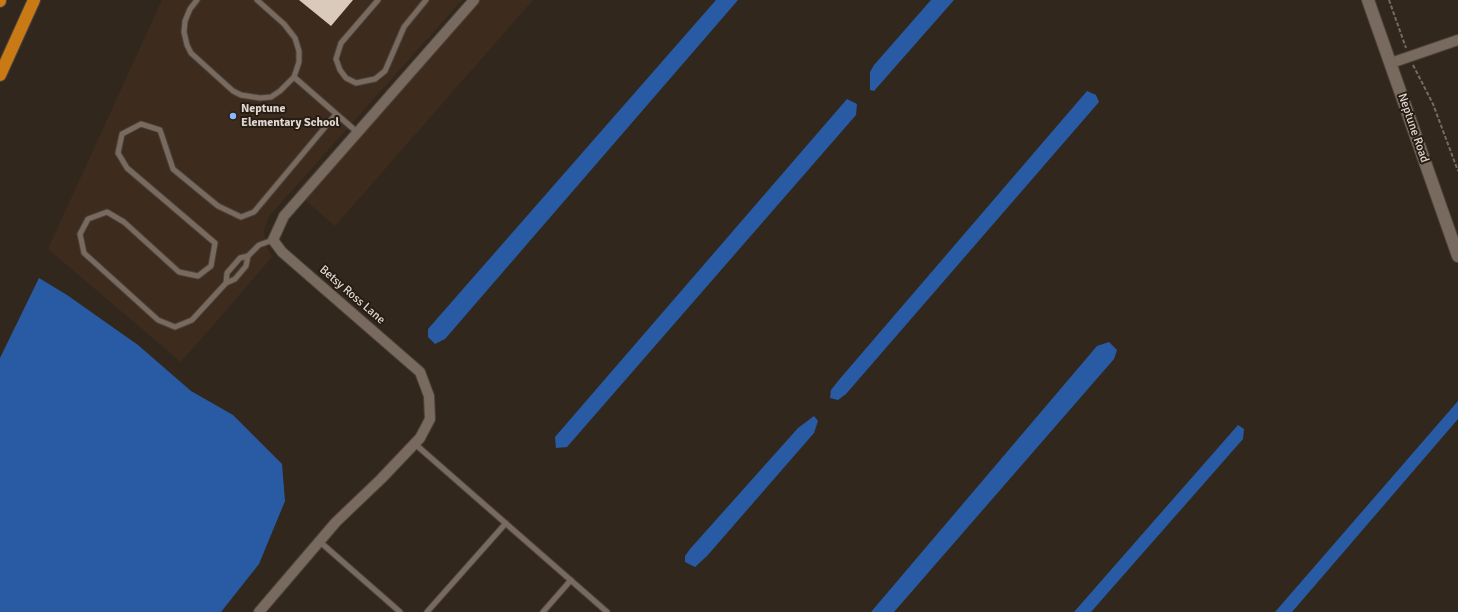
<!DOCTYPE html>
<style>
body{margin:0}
canvas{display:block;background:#32271c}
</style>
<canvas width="1458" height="612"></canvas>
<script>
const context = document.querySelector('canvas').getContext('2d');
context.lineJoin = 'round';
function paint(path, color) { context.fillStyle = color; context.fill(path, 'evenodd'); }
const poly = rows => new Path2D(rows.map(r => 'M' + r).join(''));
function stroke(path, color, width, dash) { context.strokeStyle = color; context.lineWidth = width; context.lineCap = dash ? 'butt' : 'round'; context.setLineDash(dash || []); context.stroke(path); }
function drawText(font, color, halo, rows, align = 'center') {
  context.font = font + ' Signika,sans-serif'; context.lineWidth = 4; context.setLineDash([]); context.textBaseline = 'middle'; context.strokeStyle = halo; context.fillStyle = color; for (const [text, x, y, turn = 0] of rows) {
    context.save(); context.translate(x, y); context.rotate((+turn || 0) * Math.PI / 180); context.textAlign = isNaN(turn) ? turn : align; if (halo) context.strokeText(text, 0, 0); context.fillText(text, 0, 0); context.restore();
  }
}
paint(poly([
 [162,0,462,0,269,216,264,230,266,246,272,257,181,362,48,249],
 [468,0,533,0,335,226,296,192]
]), '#3d2c1d');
paint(poly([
 [716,0,738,0,445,339,435,344,428,337,428,329],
 [931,0,954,0,874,91,870,90,870,72,874,65],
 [1087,91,1096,95,1099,102,846,394,838,400,830,398,831,390,838,381],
 [847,99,857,104,856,115,567,447,556,448,555,437],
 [39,278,67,295,138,345,191,391,233,415,282,464,285,501,259,564,221,612,0,612,0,358],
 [1109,342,1117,350,1114,359,894,612,871,612,1097,346],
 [1458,401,1458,419,1292,612,1275,612],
 [814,416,818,421,814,433,707,556,695,567,685,562,685,556,690,549,798,428],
 [1238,425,1244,429,1243,439,1091,612,1074,612]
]), '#285ba3');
paint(poly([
 [299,0,353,0,331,26]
]), '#d9cabc');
const lane = poly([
 [197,0,190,9,185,21,184,32,187,45,191,53,233,91,241,95,260,98,271,97,280,91,294,77,299,62,299,51,295,38,284,24,257,0],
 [378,0,341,43,336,59,340,70,346,78,356,83,375,79,385,71,404,27,426,0],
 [294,77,357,132],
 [273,240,259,245,248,256,246,266,235,279,226,283,192,320,175,327,158,320,84,253,80,234,88,219,107,212,124,222,179,272,198,276,211,266,215,243,127,168,118,153,122,134,141,124,160,130,173,169,218,206,241,217,254,212,336,114],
 [226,283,227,273,240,258,248,256],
 [415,444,607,612],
 [319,541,400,612],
 [427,612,506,523],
 [543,612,571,580]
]);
const street = poly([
 [1391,63,1458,40],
 [259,612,336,522,381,479,420,438,430,419,429,396,420,372,282,252,273,240,284,216,474,0]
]);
const secondary = poly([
 [1368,0,1458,256]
]);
const highway = poly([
 [0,1,0,0],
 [0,75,34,0]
]);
stroke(lane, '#4d433b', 7);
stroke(street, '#4d433b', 12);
stroke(secondary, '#4d433b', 14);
stroke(highway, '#4d433b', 14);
stroke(poly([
 [1389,0,1406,48],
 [1413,65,1433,104,1458,171]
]), '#746b61', 2, [4, 2]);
stroke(lane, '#786a5e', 5);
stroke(street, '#786a5e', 10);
stroke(secondary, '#786a5e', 12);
stroke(highway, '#ca7a15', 12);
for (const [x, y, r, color] of [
 [233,116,4,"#8bb9fc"]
]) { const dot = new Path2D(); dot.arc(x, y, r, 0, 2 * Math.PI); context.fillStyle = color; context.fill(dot); stroke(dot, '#281d13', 1.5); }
drawText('bold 12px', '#ded6d0', '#281d13', [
 ["Neptune",241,109],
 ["Elementary School",241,123]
], 'left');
drawText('12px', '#ded6d0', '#281d13', [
 ["Neptune Road",1413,128,71],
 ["Betsy Ross Lane",352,295,41]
]);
</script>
